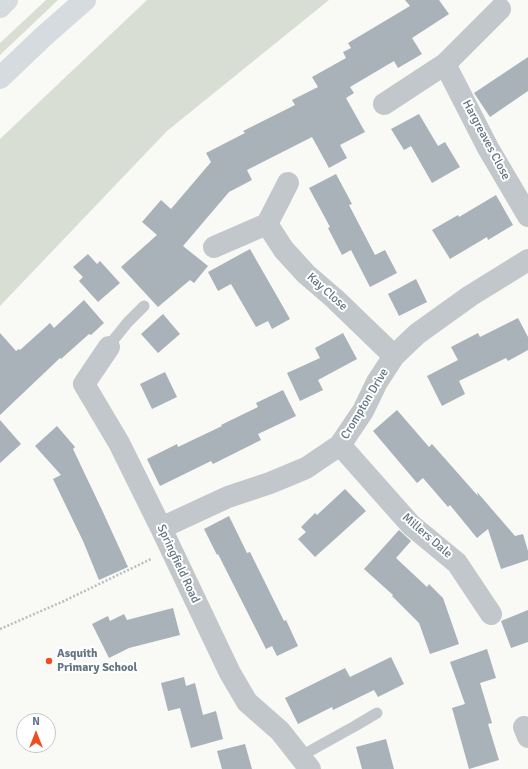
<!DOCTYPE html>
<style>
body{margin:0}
#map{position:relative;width:528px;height:769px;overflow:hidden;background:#f9f9f6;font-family:Signika,sans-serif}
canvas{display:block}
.north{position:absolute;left:16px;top:713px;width:40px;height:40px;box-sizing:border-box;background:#fff;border:1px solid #c0c8cd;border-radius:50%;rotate:0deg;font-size:11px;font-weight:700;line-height:16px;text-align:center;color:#627583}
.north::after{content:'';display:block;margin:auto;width:14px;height:18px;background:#ee4f21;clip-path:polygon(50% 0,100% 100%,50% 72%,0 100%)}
</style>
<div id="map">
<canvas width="528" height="769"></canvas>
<div class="north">N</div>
</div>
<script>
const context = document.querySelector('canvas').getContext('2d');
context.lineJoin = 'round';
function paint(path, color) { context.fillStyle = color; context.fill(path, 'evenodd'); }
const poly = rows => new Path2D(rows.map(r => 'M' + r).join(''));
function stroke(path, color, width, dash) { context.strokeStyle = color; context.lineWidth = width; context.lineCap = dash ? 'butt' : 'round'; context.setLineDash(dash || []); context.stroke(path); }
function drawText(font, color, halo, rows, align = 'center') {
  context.font = font + ' Signika,sans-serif'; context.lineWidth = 4; context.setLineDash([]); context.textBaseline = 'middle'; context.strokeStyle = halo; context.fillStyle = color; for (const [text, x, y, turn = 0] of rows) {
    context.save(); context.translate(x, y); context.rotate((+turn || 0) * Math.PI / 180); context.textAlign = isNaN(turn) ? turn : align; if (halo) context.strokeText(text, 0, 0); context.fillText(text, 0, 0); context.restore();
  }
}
paint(poly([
 [46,0,58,0,0,55,0,43],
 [147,0,329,0,167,131,0,306,0,139]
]), '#d9ded5');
paint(poly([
 [405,0,439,0,449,14,412,38,422,54,398,68,394,61,350,87,354,93,346,98,365,132,340,145,347,158,329,168,312,137,247,170,252,180,229,192,183,246,208,266,194,283,190,280,158,307,121,267,157,235,142,222,161,200,171,209,211,162,206,153,245,133,243,131,295,105,292,100,318,87,312,77,346,58,343,52,351,48,348,43,410,6],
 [528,57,528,91,490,117,474,93],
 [419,114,438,146,445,142,460,167,432,183,411,146,404,150,391,129],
 [336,174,352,204,349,205,375,255,385,250,397,273,370,287,351,250,342,255,328,228,330,227,309,188],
 [496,195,513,225,488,240,487,237,450,259,432,230,458,215,459,217],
 [250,249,290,319,272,329,268,321,256,327,231,284,218,291,208,272],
 [88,254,97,264,100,261,120,283,98,302,79,281,83,277,73,267],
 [416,279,427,302,399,316,388,294],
 [84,300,104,323,91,335,89,334,61,359,60,358,0,415,0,333,16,351,19,349,20,350,50,323,54,328],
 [163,314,180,334,158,353,141,334],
 [518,318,528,337,528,350,508,361,506,358,459,381,465,394,442,406,427,376,458,360,451,347,478,333,480,337],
 [343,333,357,359,318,380,323,390,300,401,287,373,320,358,315,348],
 [165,372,177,397,152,409,140,384],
 [283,390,296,416,258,434,261,440,213,464,211,461,160,486,147,459,177,444,178,447,222,426,221,425,258,407,256,403],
 [397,410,429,447,432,444,478,496,477,492,515,536,523,534,528,551,528,560,501,569,488,529,477,538,450,505,448,507,423,478,417,483,373,431],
 [0,420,21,444,0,463],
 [57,426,75,447,73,449,102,510,128,567,99,580,83,541,53,479,61,475,35,446],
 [345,489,366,511,315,557,298,539,306,532,301,527,315,513,317,515],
 [229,516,247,553,250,552,284,621,286,620,298,646,277,656,272,646,266,649,218,554,217,555,204,529],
 [399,530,411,541,396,558,427,587,429,584,443,598,459,644,430,654,419,623,392,596,393,595,364,569],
 [173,608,180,635,129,648,109,658,92,624,108,616,110,621,124,614,127,620],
 [528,610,528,642,511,648,501,621],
 [487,649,496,678,480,683,492,723,488,724,499,760,469,769,452,708,465,704,450,662],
 [391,657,404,684,378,697,374,690,333,710,332,707,298,724,285,698,345,668,350,677],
 [184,677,186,686,195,683,203,715,216,711,223,739,191,748,180,708,168,711,161,683],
 [386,739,394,769,362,769,356,747],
 [245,744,252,769,222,769,217,751]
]), '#a8b2b8');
stroke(poly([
 [0,629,64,601,151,559]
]), '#babec1', 2.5, [2, 2]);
stroke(poly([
 [109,347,115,338,128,322,144,306],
 [301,756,355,726,377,713]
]), '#c2c7cb', 11);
stroke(poly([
 [500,9,445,64,488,148,528,216],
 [384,104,445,64],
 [267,224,284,250,306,274,335,299,394,356],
 [214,247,267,224,288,183],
 [109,347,84,384,119,443,161,528,230,673,247,702,280,731,310,769],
 [340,445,411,525,457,563,491,614],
 [161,528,228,497,270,483,306,468,340,445,363,411,377,382,394,356,417,334,470,296,528,260],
 [524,727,528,737]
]), '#c2c7cb', 22);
stroke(poly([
 [0,7,7,0],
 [0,78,44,36,85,0]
]), '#d6dbdf', 22);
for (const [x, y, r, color] of [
 [49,661,4,"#ee4f21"]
]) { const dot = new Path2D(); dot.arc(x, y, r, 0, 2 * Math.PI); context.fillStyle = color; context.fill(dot); stroke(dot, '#fff', 1.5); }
drawText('12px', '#627583', '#fff', [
 ["Hargreaves Close",486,140,62],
 ["Kay Close",327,292,42],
 ["Crompton Drive",365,404,-59],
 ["Millers Dale",427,536,41],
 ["Springfield Road",178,564,65]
]);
drawText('bold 12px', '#627583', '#fff', [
 ["Asquith",57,654],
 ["Primary School",57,668]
], 'left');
</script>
